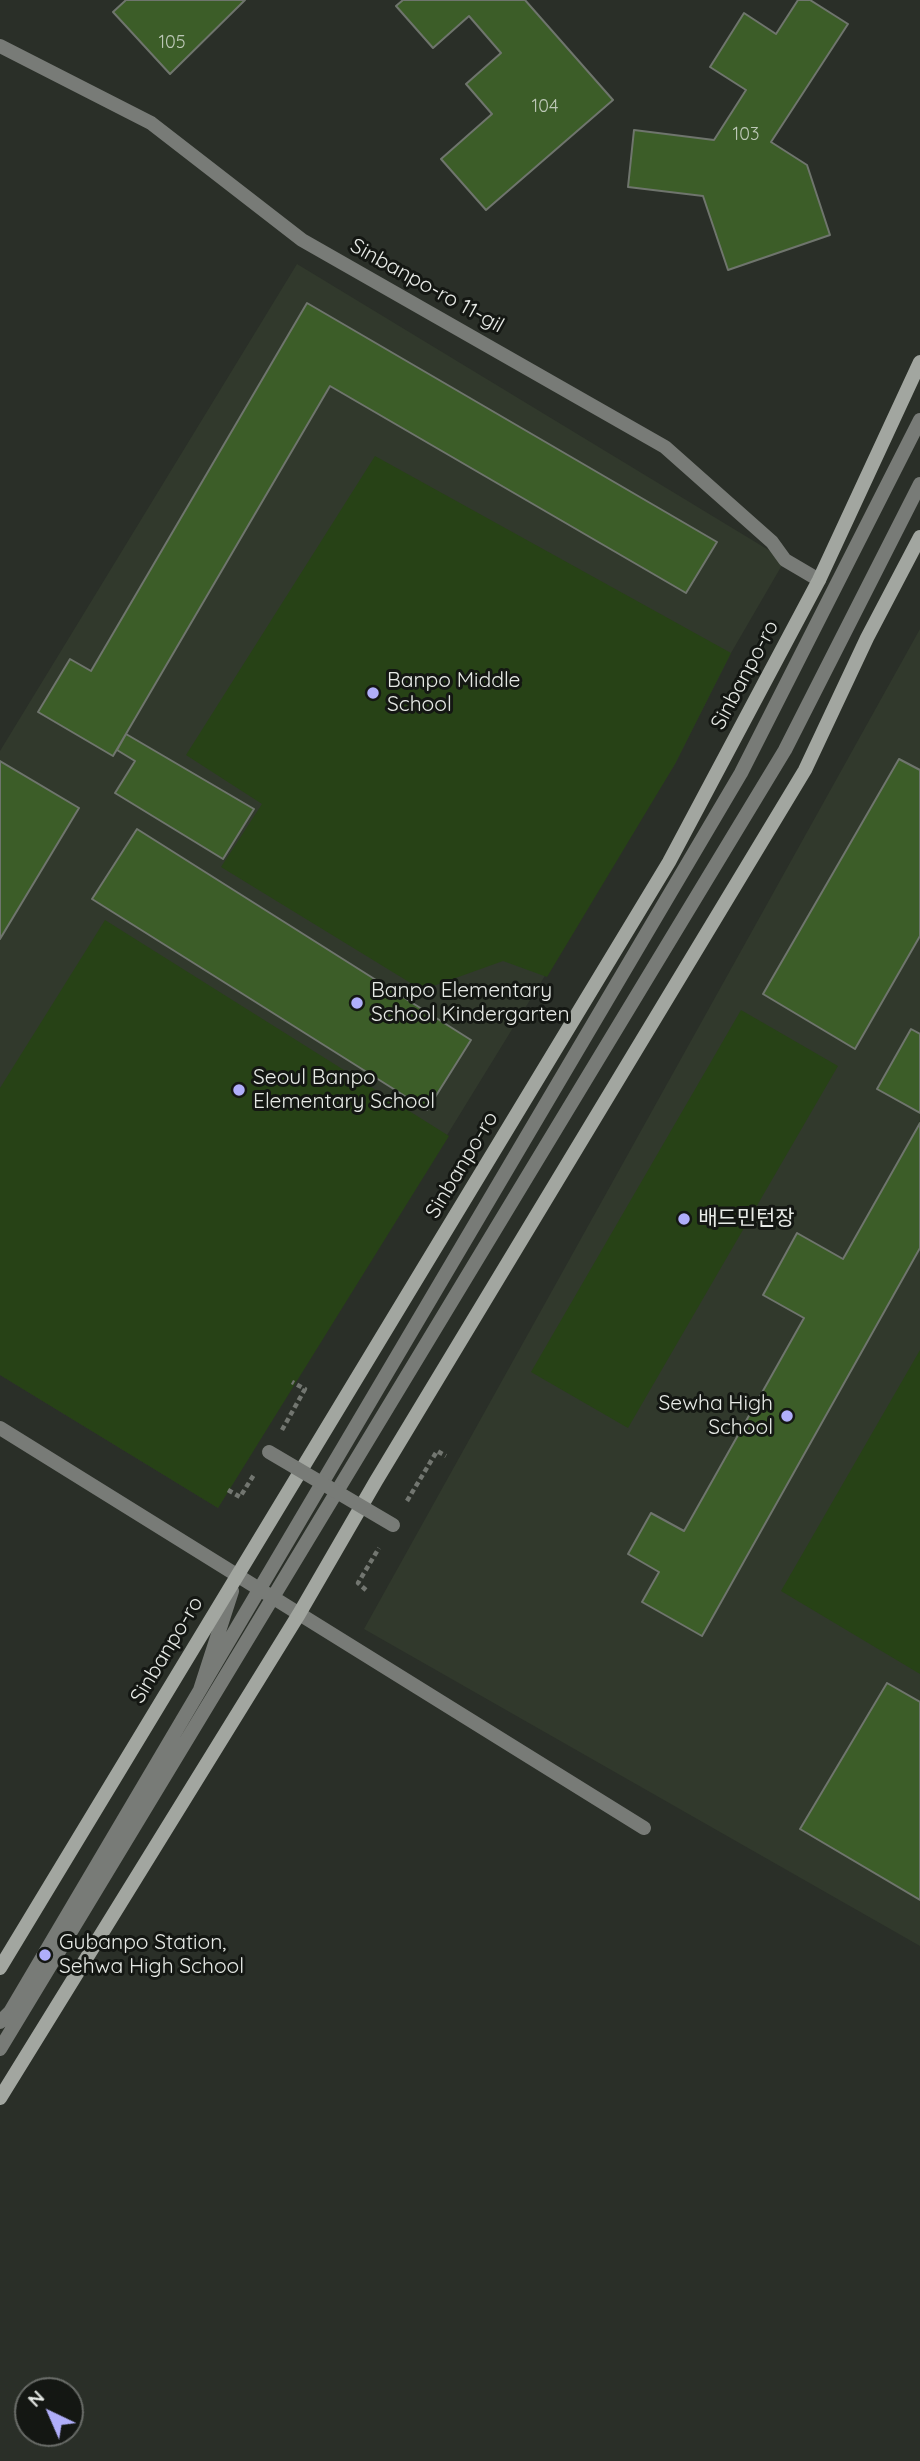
<!DOCTYPE html>
<meta charset="utf-8">
<style>
body{margin:0}
#map{position:relative;width:920px;height:2461px;overflow:hidden;background:#2a2f28;font-family:Quicksand,sans-serif}
canvas{display:block}
.north{position:absolute;left:14px;top:2377px;width:70px;height:70px;box-sizing:border-box;background:#141713;border:2px solid #686b67;border-radius:50%;rotate:316deg;font-size:19px;font-weight:700;line-height:28px;text-align:center;color:#e7eae6}
.north::after{content:'';display:block;margin:auto;width:24px;height:32px;background:#b0aefa;clip-path:polygon(50% 0,100% 100%,50% 72%,0 100%)}
</style>
<div id="map">
<canvas width="920" height="2461"></canvas>
<div class="north">N</div>
</div>
<script>
const context = document.querySelector('canvas').getContext('2d');
context.lineJoin = 'round';
function paint(path, color) { context.fillStyle = color; context.fill(path, 'evenodd'); }
const poly = rows => new Path2D(rows.map(r => 'M' + r).join(''));
function stroke(path, color, width, dash) { context.strokeStyle = color; context.lineWidth = width; context.lineCap = dash ? 'butt' : 'round'; context.setLineDash(dash || []); context.stroke(path); }
function drawText(font, color, halo, rows, align = 'center') {
  context.font = font + ' Quicksand,"Noto Sans KR",sans-serif'; context.lineWidth = 6; context.setLineDash([]); context.textBaseline = 'middle'; context.strokeStyle = halo; context.fillStyle = color; for (const [text, x, y, turn = 0] of rows) {
    context.save(); context.translate(x, y); context.rotate((+turn || 0) * Math.PI / 180); context.textAlign = isNaN(turn) ? turn : align; if (halo) context.strokeText(text, 0, 0); context.fillText(text, 0, 0); context.restore();
  }
}
paint(poly([
 [297,264,785,560,731,653,675,764,218,1508,0,1375,0,751],
 [920,629,920,1946,364,1629]
]), '#31392c');
paint(poly([
 [375,456,731,653,675,764,547,977,503,961,422,990,221,867,262,804,186,755],
 [105,920,449,1136,218,1508,0,1375,0,1088],
 [741,1010,838,1066,628,1428,531,1372],
 [920,1350,920,1674,781,1591]
]), '#274216');
const building = poly([
 [126,0,245,0,170,74,113,12,126,0],
 [403,0,525,0,613,100,486,210,441,159,492,114,466,84,501,53,469,16,433,48,396,6,403,0],
 [798,0,810,0,848,24,771,142,807,165,830,235,728,270,703,196,628,187,634,130,714,140,746,90,710,67,744,13,776,34,798,0],
 [307,303,717,542,686,593,330,386,113,756,38,712,70,659,91,671,307,303],
 [126,734,254,809,223,859,115,793,135,761,117,750,126,734],
 [899,759,920,770,920,936,855,1049,763,994,899,759],
 [0,761,79,808,0,939,0,761],
 [137,829,471,1040,427,1110,92,899,137,829],
 [911,1029,920,1034,920,1113,877,1089,911,1029],
 [920,1123,920,1248,702,1636,642,1602,659,1572,628,1554,651,1513,684,1531,804,1318,763,1295,797,1233,843,1259,920,1123],
 [887,1683,920,1702,920,1900,800,1829,887,1683]
]);
paint(building, '#3c5d28');
stroke(building, '#6f756d', 2);
stroke(poly([
 [282,1430,305,1389,292,1382],
 [228,1490,240,1497,255,1473],
 [407,1501,437,1451,446,1456],
 [366,1590,358,1583,379,1548]
]), '#727670', 4.5, [5, 3.5]);
stroke(poly([
 [0,1428,644,1828],
 [200,1690,741,773,920,420],
 [0,2022,10,2012,200,1690,232,1591],
 [0,2049,785,750,920,484]
]), '#787b77', 14);
stroke(poly([
 [0,46,151,123,302,240,665,447,772,542,785,560,819,580]
]), '#787b77', 14);
stroke(poly([
 [0,1968,669,862,819,580,920,362],
 [0,2098,299,1614,376,1481,805,770,867,638,920,537]
]), '#a2a6a0', 14);
stroke(poly([
 [269,1452,393,1525]
]), '#787b77', 14);
for (const [x, y, r, color] of [
 [373,693,7,"#b0aefa"],
 [357,1003,7,"#b0aefa"],
 [239,1090,7,"#b0aefa"],
 [684,1219,7,"#b0aefa"],
 [787,1416,7,"#b0aefa"],
 [45,1955,7,"#b0aefa"]
]) { const dot = new Path2D(); dot.arc(x, y, r, 0, 2 * Math.PI); context.fillStyle = color; context.fill(dot); stroke(dot, '#141713', 2.5); }
drawText('18px', '#bcc7b6', null, [
 ["105",172,43],
 ["104",545,107],
 ["103",746,135]
]);
drawText('21px', '#e7eae6', '#141713', [
 ["Sinbanpo-ro 11-gil",427,286,29],
 ["Sinbanpo-ro",745,675,-62],
 ["Sinbanpo-ro",462,1165,-59],
 ["Sinbanpo-ro",167,1650,-59]
]);
drawText('21px', '#e7eae6', '#141713', [
 ["Banpo Middle",387,681],
 ["School",387,705],
 ["Banpo Elementary",371,991],
 ["School Kindergarten",371,1015],
 ["Seoul Banpo",253,1078],
 ["Elementary School",253,1102],
 ["배드민턴장",698,1219],
 ["Sewha High",773,1404,"right"],
 ["School",773,1428,"right"],
 ["Gubanpo Station,",59,1943],
 ["Sehwa High School",59,1967]
], 'left');
</script>
